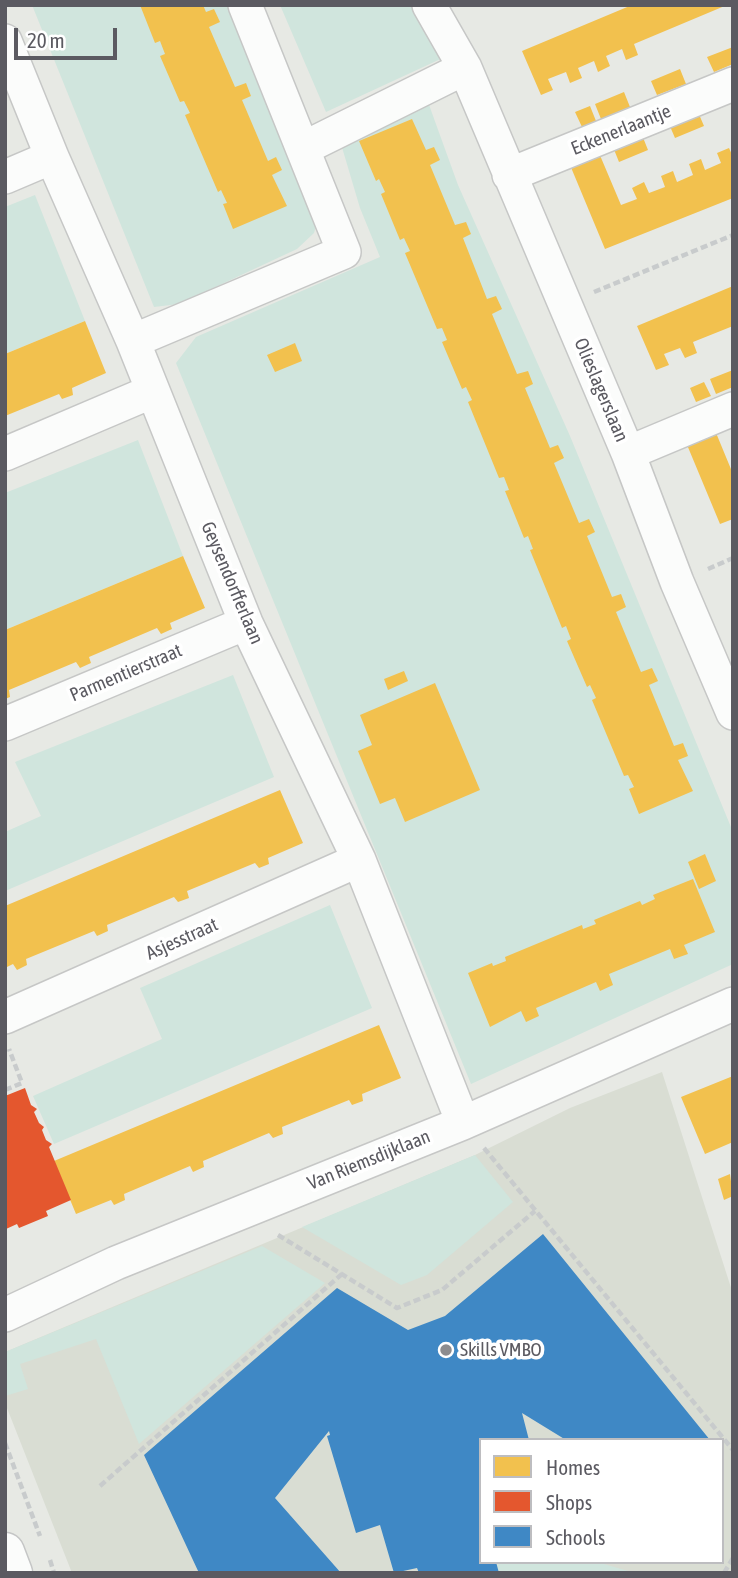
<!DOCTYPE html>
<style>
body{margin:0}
#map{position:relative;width:738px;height:1578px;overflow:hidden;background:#e7e9e4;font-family:"Asap Condensed",sans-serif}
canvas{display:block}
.frame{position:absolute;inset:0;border:7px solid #5b5a61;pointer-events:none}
.legend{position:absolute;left:479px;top:1438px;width:245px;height:126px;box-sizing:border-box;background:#fff;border:2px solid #bdbdc0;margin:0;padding:9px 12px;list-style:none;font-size:21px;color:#5b5a61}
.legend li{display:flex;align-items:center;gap:14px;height:35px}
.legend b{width:35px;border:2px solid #bdbdc0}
.scale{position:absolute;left:14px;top:28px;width:103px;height:32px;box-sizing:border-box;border:4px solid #5b5a61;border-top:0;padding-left:9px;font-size:21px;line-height:24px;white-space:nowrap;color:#5b5a61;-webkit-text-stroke:5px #fff;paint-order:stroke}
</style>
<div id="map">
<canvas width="738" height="1578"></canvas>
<div class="frame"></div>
<ul class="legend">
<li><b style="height:19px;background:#f2c14e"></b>Homes</li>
<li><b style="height:19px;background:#e4572e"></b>Shops</li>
<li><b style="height:19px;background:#3f88c5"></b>Schools</li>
</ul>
<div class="scale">20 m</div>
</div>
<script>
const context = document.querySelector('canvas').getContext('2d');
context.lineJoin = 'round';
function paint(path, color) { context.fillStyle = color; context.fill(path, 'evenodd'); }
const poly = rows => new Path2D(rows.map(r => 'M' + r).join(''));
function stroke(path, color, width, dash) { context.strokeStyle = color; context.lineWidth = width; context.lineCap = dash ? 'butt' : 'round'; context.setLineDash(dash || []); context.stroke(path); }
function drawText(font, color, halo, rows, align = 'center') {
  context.font = font + ' "Asap Condensed",sans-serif'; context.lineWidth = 7; context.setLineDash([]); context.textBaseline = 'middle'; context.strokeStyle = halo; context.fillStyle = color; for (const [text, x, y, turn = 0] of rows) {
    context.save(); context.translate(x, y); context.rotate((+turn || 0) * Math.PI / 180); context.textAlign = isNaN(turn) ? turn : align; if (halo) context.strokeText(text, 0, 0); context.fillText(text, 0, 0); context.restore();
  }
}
paint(poly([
 [662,1072,733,1294,733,1573,72,1573,5,1403,5,1352,475,1155,570,1108],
 [481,1440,722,1440,722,1562,481,1562]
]), '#d9ddd3');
paint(poly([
 [32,5,236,5,320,212,314,233,297,249,179,304,154,307],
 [280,5,418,5,447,56,326,112],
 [428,102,458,185,570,436,733,832,733,964,471,1084,176,363,196,337,380,257,360,208,341,144],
 [35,195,85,321,5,354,5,207],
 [138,440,183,556,5,630,5,493],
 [233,675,274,777,5,891,5,832,41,816,15,762],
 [330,905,372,1008,54,1144,33,1096,162,1039,140,988],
 [475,1155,513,1202,427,1275,401,1285,302,1227],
 [262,1246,325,1283,139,1444,96,1339,20,1364,28,1389,5,1396,5,1352],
 [496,1562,597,1562,635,1573,499,1573]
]), '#d0e5dd');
paint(poly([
 [140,5,203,5,206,12,214,9,220,22,209,27,235,87,246,83,251,96,242,100,268,161,276,157,282,170,272,175,287,206,233,229,223,204,227,203,221,190,218,192,185,115,190,113,184,101,180,102,160,56,165,54,160,41,155,43],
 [632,5,727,5,634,44,638,55,626,60,622,49,606,56,610,66,598,72,594,61,578,68,582,78,570,83,566,72,548,79,553,90,541,95,522,51],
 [733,47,733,64,714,72,707,57],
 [680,69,686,84,657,95,651,81],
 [624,92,630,107,601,119,595,104],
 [590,106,596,121,582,127,575,112],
 [698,112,704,126,675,138,669,124],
 [412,119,426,150,434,147,440,160,430,165,455,225,466,222,471,234,463,238,487,299,496,296,502,309,492,314,517,374,528,371,533,384,525,388,550,448,558,445,564,458,554,463,579,523,589,519,595,532,587,536,612,597,621,594,626,607,616,612,638,665,641,672,652,668,658,681,649,685,674,746,683,743,688,756,678,760,693,791,639,814,629,789,634,787,628,775,624,776,592,700,596,698,590,685,587,687,567,641,571,639,566,626,562,628,530,550,533,549,528,536,524,538,505,491,509,490,504,477,499,478,468,402,472,400,466,387,462,389,442,342,447,340,442,328,437,329,405,253,410,251,404,238,400,240,381,194,385,192,379,179,376,181,359,141],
 [642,135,648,150,619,162,613,147],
 [729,148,733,157,733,198,605,249,570,165,599,153,621,205,637,199,632,188,644,182,649,193,665,187,661,176,673,171,677,182,693,175,689,164,701,159,705,170,721,163,717,153],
 [733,286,733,326,693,342,697,353,685,358,680,348,664,354,669,365,656,370,637,326],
 [85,321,106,373,72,388,73,395,62,399,59,394,5,416,5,354],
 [295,343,302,361,275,372,267,355],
 [733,370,733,387,716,394,710,379],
 [704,382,711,396,696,402,690,388],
 [714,428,733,474,733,519,720,524,685,440],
 [183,556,205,608,170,623,172,629,161,634,157,628,89,657,91,663,80,668,76,662,9,690,10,697,5,699,5,630],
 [404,671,408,681,388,690,384,679],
 [435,683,480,790,405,822,395,798,380,804,358,751,372,745,360,715],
 [280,790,303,843,268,858,269,864,259,868,255,863,187,891,189,898,178,902,174,897,107,925,108,931,97,936,94,931,26,959,27,965,17,970,13,964,5,968,5,906],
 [705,854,716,881,699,889,688,862],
 [693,879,715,932,684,945,688,954,674,959,670,949,609,974,613,985,600,991,596,982,536,1008,539,1016,526,1022,521,1011,490,1027,468,973,492,963,493,966,506,961,505,957,582,925,583,929,596,924,594,920,640,901,642,905,655,899,653,895],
 [379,1025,401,1078,362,1094,363,1101,352,1105,349,1100,282,1127,283,1134,273,1138,269,1133,203,1161,204,1167,193,1172,190,1166,124,1194,125,1200,114,1205,111,1200,76,1214,54,1161],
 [733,1076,733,1142,705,1154,681,1097],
 [730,1174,733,1196,724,1200,718,1179]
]), '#f2c14e');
paint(poly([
 [25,1088,31,1105,37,1109,34,1112,39,1123,44,1127,42,1130,46,1140,52,1144,49,1147,71,1200,46,1211,48,1216,19,1228,17,1224,6,1229,5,1096]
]), '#e4572e');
paint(poly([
 [543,1234,710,1440,566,1440,522,1413,529,1440,481,1440,481,1562,496,1562,499,1573,419,1573,417,1568,394,1573,380,1525,356,1533,327,1436,330,1435,329,1431,275,1498,341,1573,199,1573,144,1455,337,1288,408,1330,445,1316]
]), '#3f88c5');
const street = poly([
 [429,5,465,68,628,453,677,582,733,713],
 [5,41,52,157,133,341,246,623,359,860,463,1123],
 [304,148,465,68],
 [509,175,733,84],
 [5,177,52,157],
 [133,341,344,252,245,5],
 [628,453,733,409],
 [5,454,153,391],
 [5,724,246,623],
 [5,1017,359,860],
 [5,1315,116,1263,463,1123,733,1004]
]);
const secondary = poly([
 [5,1552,13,1573]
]);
stroke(street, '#c6c7c6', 36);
stroke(secondary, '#c5c6c6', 41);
stroke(poly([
 [594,292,733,235],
 [708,569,733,558],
 [5,1090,22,1083,9,1049],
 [484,1148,733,1450],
 [278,1235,397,1308,442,1290,535,1211],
 [5,1443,40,1536],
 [100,1486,342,1274],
 [50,1560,54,1573],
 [724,1573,733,1558]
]), '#c8cbcc', 4.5, [7, 3.5]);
stroke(street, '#fbfcfb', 33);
stroke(secondary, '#fbfcfb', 38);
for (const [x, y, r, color] of [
 [446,1350,7,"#8c8c8f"]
]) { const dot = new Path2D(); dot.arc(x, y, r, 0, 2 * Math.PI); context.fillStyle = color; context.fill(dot); stroke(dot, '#fff', 2.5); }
drawText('19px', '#5b5a61', '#fff', [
 ["Eckenerlaantje",621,130,-22],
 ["Olieslagerslaan",601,390,67],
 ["Geysendorfferlaan",232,583,67],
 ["Parmentierstraat",126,673,-23],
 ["Asjesstraat",182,939,-24],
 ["Van Riemsdijklaan",369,1160,-22]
]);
drawText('19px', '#5b5a61', '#fff', [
 ["Skills VMBO",460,1350]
], 'left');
</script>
